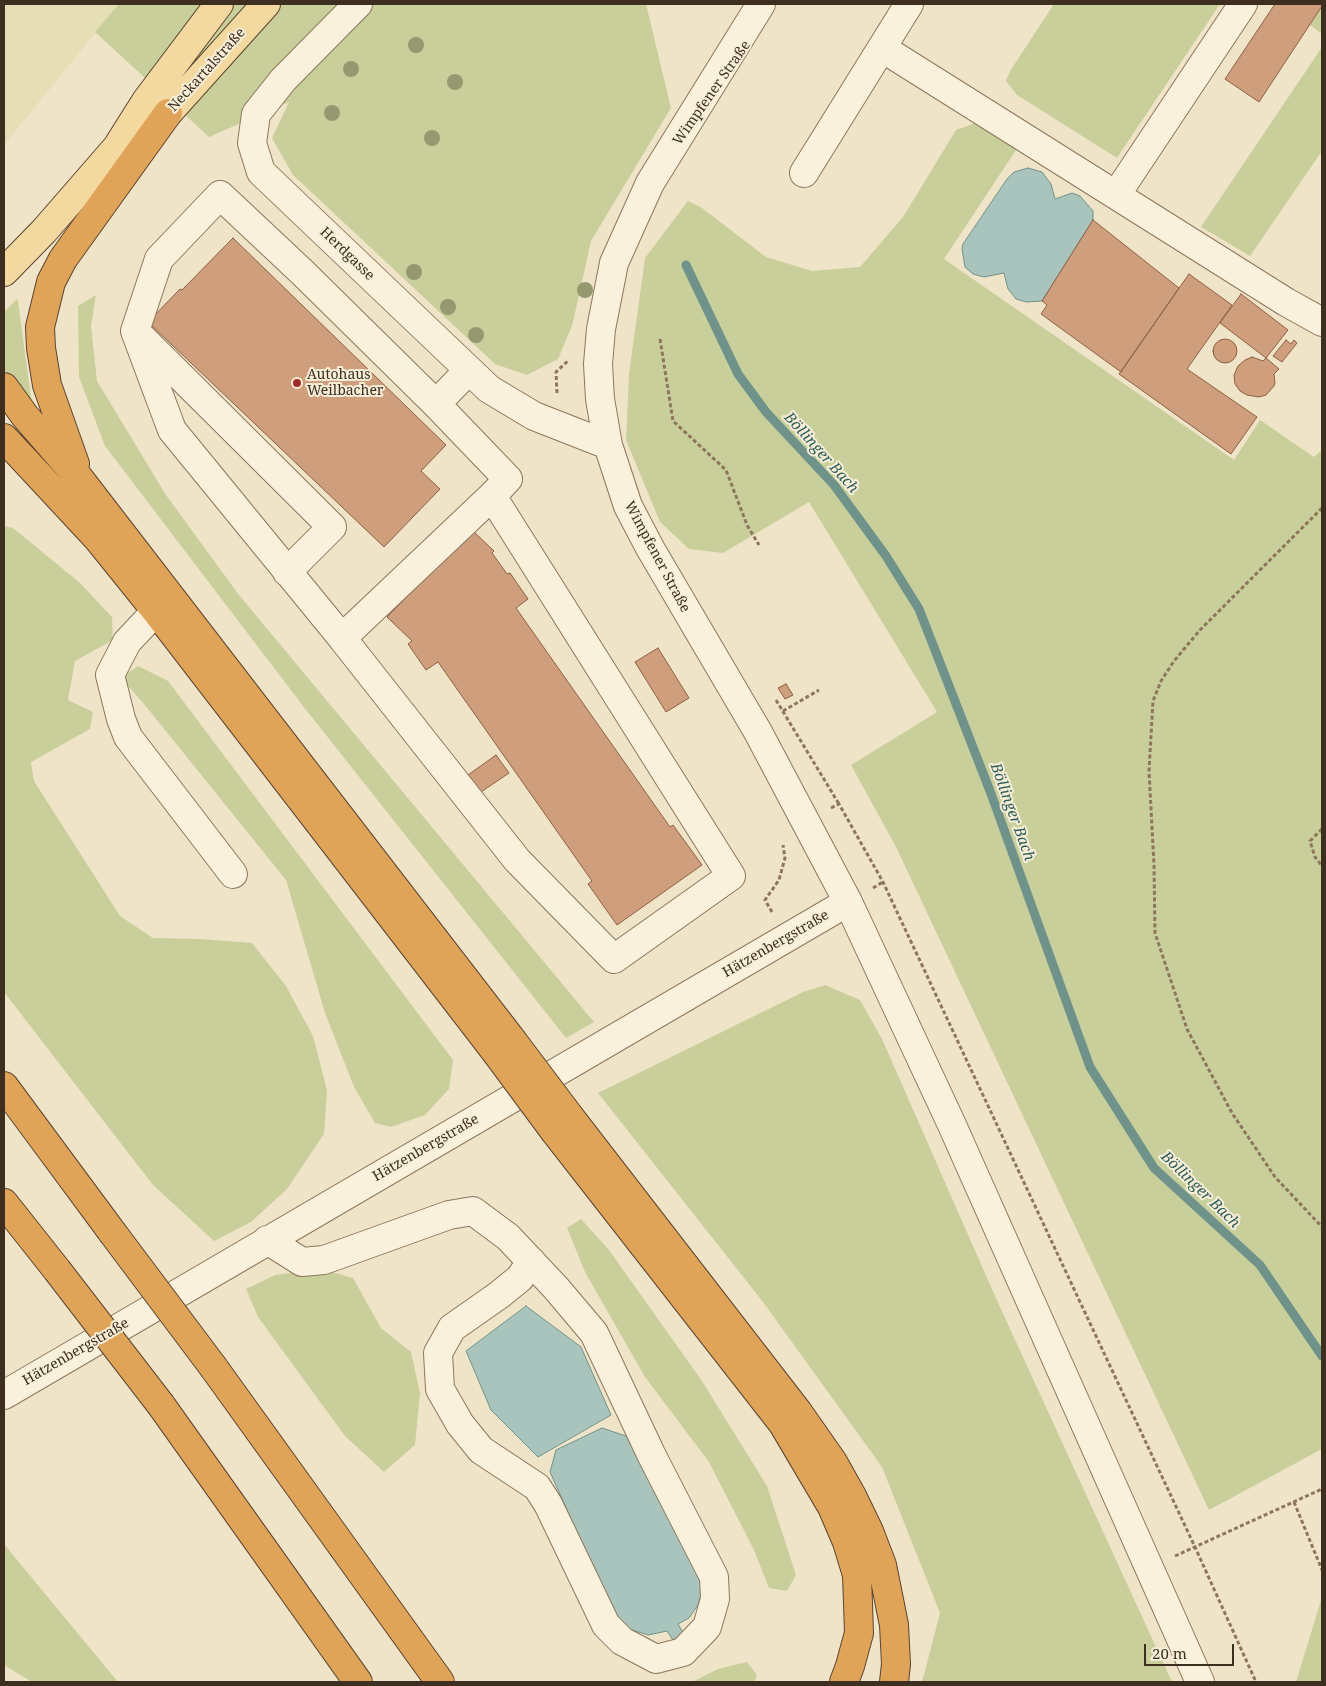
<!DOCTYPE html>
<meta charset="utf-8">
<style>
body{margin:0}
#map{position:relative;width:1326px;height:1686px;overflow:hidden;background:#f0e4c8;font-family:"Noto Serif",serif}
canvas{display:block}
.frame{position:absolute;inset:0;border:5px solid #3d2e20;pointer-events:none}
.scale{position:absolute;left:1144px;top:1644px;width:90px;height:22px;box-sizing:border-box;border:2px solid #3d2e20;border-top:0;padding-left:6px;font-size:15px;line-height:18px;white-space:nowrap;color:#3d2e20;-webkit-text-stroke:4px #f7eed8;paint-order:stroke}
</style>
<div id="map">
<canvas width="1326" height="1686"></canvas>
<div class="frame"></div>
<div class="scale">20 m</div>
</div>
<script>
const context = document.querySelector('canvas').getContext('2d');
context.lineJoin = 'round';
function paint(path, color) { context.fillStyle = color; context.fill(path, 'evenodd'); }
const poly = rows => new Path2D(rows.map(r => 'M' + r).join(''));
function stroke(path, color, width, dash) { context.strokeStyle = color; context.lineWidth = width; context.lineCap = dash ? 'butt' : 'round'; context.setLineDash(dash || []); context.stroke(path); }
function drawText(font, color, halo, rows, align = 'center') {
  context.font = font + ' "Noto Serif",serif'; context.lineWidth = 4; context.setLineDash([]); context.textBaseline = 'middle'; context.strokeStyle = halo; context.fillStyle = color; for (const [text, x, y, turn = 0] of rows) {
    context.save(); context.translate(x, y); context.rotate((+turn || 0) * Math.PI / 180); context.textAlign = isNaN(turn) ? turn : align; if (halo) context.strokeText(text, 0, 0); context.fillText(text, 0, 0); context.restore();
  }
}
paint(poly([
 [4,4,119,4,4,145]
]), '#e6deb5');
paint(poly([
 [119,4,646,4,671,108,591,241,572,326,558,359,527,375,495,364,293,175,272,138,289,102,209,137,95,32],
 [1054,4,1220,4,1117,158,1017,95,1006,81,1010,71],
 [1322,6,1322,34,1310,25],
 [1322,47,1322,151,1250,256,1201,227],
 [981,121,1020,144,944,259,1234,460,1260,420,1314,457,1322,450,1322,1449,1209,1510,896,847,851,765,937,712,809,502,723,553,689,549,660,522,626,440,629,374,645,258,688,201,702,208,766,257,812,271,860,267,903,217,956,130],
 [96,295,91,326,97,381,166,495,239,595,594,1022,566,1038,303,706,105,446,79,377,78,306],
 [17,299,18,301,32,405,4,369,4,312],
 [4,526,13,528,79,582,112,617,113,640,75,661,68,700,93,712,90,729,31,762,34,781,120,916,153,938,201,939,252,943,286,986,313,1036,327,1090,324,1134,287,1189,251,1222,214,1241,153,1185,4,992],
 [138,666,168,681,453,1060,449,1089,425,1115,391,1127,375,1123,354,1087,325,1013,286,880,144,704,121,678],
 [825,985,860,1000,882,1039,995,1296,1172,1682,922,1682,940,1613,882,1467,763,1302,598,1093,803,992],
 [581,1219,609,1250,702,1381,767,1486,796,1575,787,1591,769,1588,754,1550,709,1462,645,1377,585,1272,567,1228],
 [321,1269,353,1278,381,1328,411,1352,420,1393,415,1445,384,1472,345,1436,258,1317,246,1289,275,1275],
 [4,1544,118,1682,32,1682,4,1665],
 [1322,1597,1322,1682,1296,1682],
 [747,1662,757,1675,754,1682,692,1682,718,1669]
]), '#c9cf9b');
const water = poly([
 [1028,168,1042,172,1051,184,1055,199,1072,193,1080,196,1093,211,1093,220,1042,301,1026,302,1016,299,1008,289,1004,273,984,277,973,274,965,267,962,249,963,244,1007,179,1014,172,1028,168],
 [526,1306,581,1347,611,1415,538,1457,491,1410,466,1351,526,1306],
 [602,1428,629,1437,702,1578,702,1591,698,1605,689,1618,678,1624,684,1634,673,1640,667,1631,648,1635,629,1629,615,1617,550,1472,556,1450,602,1428]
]);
paint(water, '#a9c4bc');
stroke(water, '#6f938a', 1);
stroke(poly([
 [686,265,738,374,766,412,834,485,886,556,919,609,990,791,1090,1067,1154,1168,1260,1265,1322,1356]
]), '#6f938a', 9);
const building = poly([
 [1275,4,1322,4,1322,6,1259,102,1225,79,1275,4],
 [1093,220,1179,288,1121,372,1041,314,1047,305,1042,301,1093,220],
 [233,238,446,445,421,471,440,489,384,547,148,322,180,289,182,290,233,238],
 [1189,274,1232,305,1187,369,1257,417,1231,454,1119,374,1189,274],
 [1241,294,1288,330,1266,358,1220,323,1241,294],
 '1213 351a12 12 0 1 1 24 0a12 12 0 1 1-24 0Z',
 [1286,340,1291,344,1294,340,1297,343,1282,362,1273,356,1286,340],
 [1252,357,1263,361,1266,358,1279,369,1274,374,1275,383,1274,386,1266,395,1259,397,1247,395,1240,391,1235,384,1234,375,1238,366,1245,360,1252,357],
 [472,530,494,551,492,553,507,574,510,573,528,599,516,608,670,827,673,825,702,865,617,925,588,884,592,881,438,662,426,670,408,644,412,641,387,617,472,530],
 [658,648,689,698,666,712,635,662,658,648],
 [786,684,793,695,785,699,778,688,786,684],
 [496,755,509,773,481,792,468,775,496,755]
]);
paint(building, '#cf9f7d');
stroke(building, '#8d5f41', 1);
const minor = poly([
 [358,4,283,80,256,114,252,143,261,172,489,389,534,416,608,445],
 [761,4,650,183,614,263,601,329,598,364,600,399,608,445,628,506,650,548,758,732,848,902,952,1125,1200,1682],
 [882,48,1286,302,1322,322],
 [804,173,909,4],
 [1116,195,1243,4],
 [140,336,332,527,287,572],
 [436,404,469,370],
 [156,611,127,642,110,675,121,719,128,737,233,874],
 [342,638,517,860,614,959,731,876,492,496,508,479,436,404,302,272,220,195,159,259,135,331,172,430,342,638,492,496],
 [267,1240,302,1262,324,1260,449,1215,473,1211,508,1237,556,1288,594,1333,651,1454,714,1577,715,1599,707,1627,683,1652,656,1659,622,1641,606,1625,548,1504,537,1487,481,1450,460,1424,440,1389,438,1353,452,1328,499,1295,520,1278,531,1261],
 [4,1395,848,902]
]);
const major = poly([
 [147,127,168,113,266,4],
 [4,272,44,231,117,147,146,101,219,4]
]);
const highway = poly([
 [4,387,25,416,79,478,512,1040],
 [4,438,98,539,156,611,495,1051],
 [75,464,47,385,41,348,40,327,51,282,63,259,168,113],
 [4,1086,112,1232],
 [570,1117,798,1412,833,1462,852,1496,869,1531,882,1565,894,1625,896,1664,894,1682],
 [555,1132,783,1424,832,1507,847,1542,857,1575,859,1633,850,1666,844,1682],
 [4,1203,57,1270],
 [214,1368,440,1682],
 [161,1405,358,1682]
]);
stroke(minor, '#8d765c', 30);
stroke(major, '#5b4430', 30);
stroke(highway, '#5b4430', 30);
stroke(poly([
 [660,339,673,421,726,470,747,525,759,545],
 [557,393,556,372,569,360],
 [1322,508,1200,630,1174,661,1161,681,1153,701,1149,771,1154,865,1155,933,1187,1029,1232,1113,1275,1177,1322,1227],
 [776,700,839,804],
 [783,711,819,690],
 [831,808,839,804,883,882,1195,1547,1256,1682],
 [1322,829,1310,841,1315,857,1322,866],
 [873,888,883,882],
 [772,912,765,900,779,880,785,858,783,845],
 [1294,1502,1322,1570],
 [1175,1556,1322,1489]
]), '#8d765c', 3, [4, 2.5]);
stroke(minor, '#faf1dc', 28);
stroke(major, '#f3d9a0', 28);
stroke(highway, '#e0a458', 28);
const highwayBridge = poly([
 [512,1040,570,1117],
 [495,1051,555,1132],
 [112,1232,214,1368],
 [57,1270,161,1405]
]);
stroke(highwayBridge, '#5b4430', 30, []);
stroke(highwayBridge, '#e0a458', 28);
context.fillStyle = '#96986f';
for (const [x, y] of [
 [416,45],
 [351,69],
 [455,82],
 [332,113],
 [432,138],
 [414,272],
 [585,290],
 [448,307],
 [476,335]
]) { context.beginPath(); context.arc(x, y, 8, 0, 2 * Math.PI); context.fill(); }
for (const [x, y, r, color] of [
 [297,383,5,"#9e2a2b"]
]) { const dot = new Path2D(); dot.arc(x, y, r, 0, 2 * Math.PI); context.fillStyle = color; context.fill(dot); stroke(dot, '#f7eed8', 2); }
drawText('14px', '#3d2e20', '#f7eed8', [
 ["Neckartalstraße",207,70,-48],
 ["Wimpfener Straße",712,93,-55],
 ["Herdgasse",347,254,44],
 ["Wimpfener Straße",657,557,62],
 ["Hätzenbergstraße",776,944,-30],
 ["Hätzenbergstraße",426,1148,-30],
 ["Hätzenbergstraße",76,1352,-30]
]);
drawText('14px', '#3d2e20', '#f7eed8', [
 ["Autohaus",307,375],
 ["Weilbacher",307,391]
], 'left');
drawText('italic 15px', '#2f5d5a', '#f7eed8', [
 ["Böllinger Bach",821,453,48],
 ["Böllinger Bach",1012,812,70],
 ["Böllinger Bach",1200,1190,44]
]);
</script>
